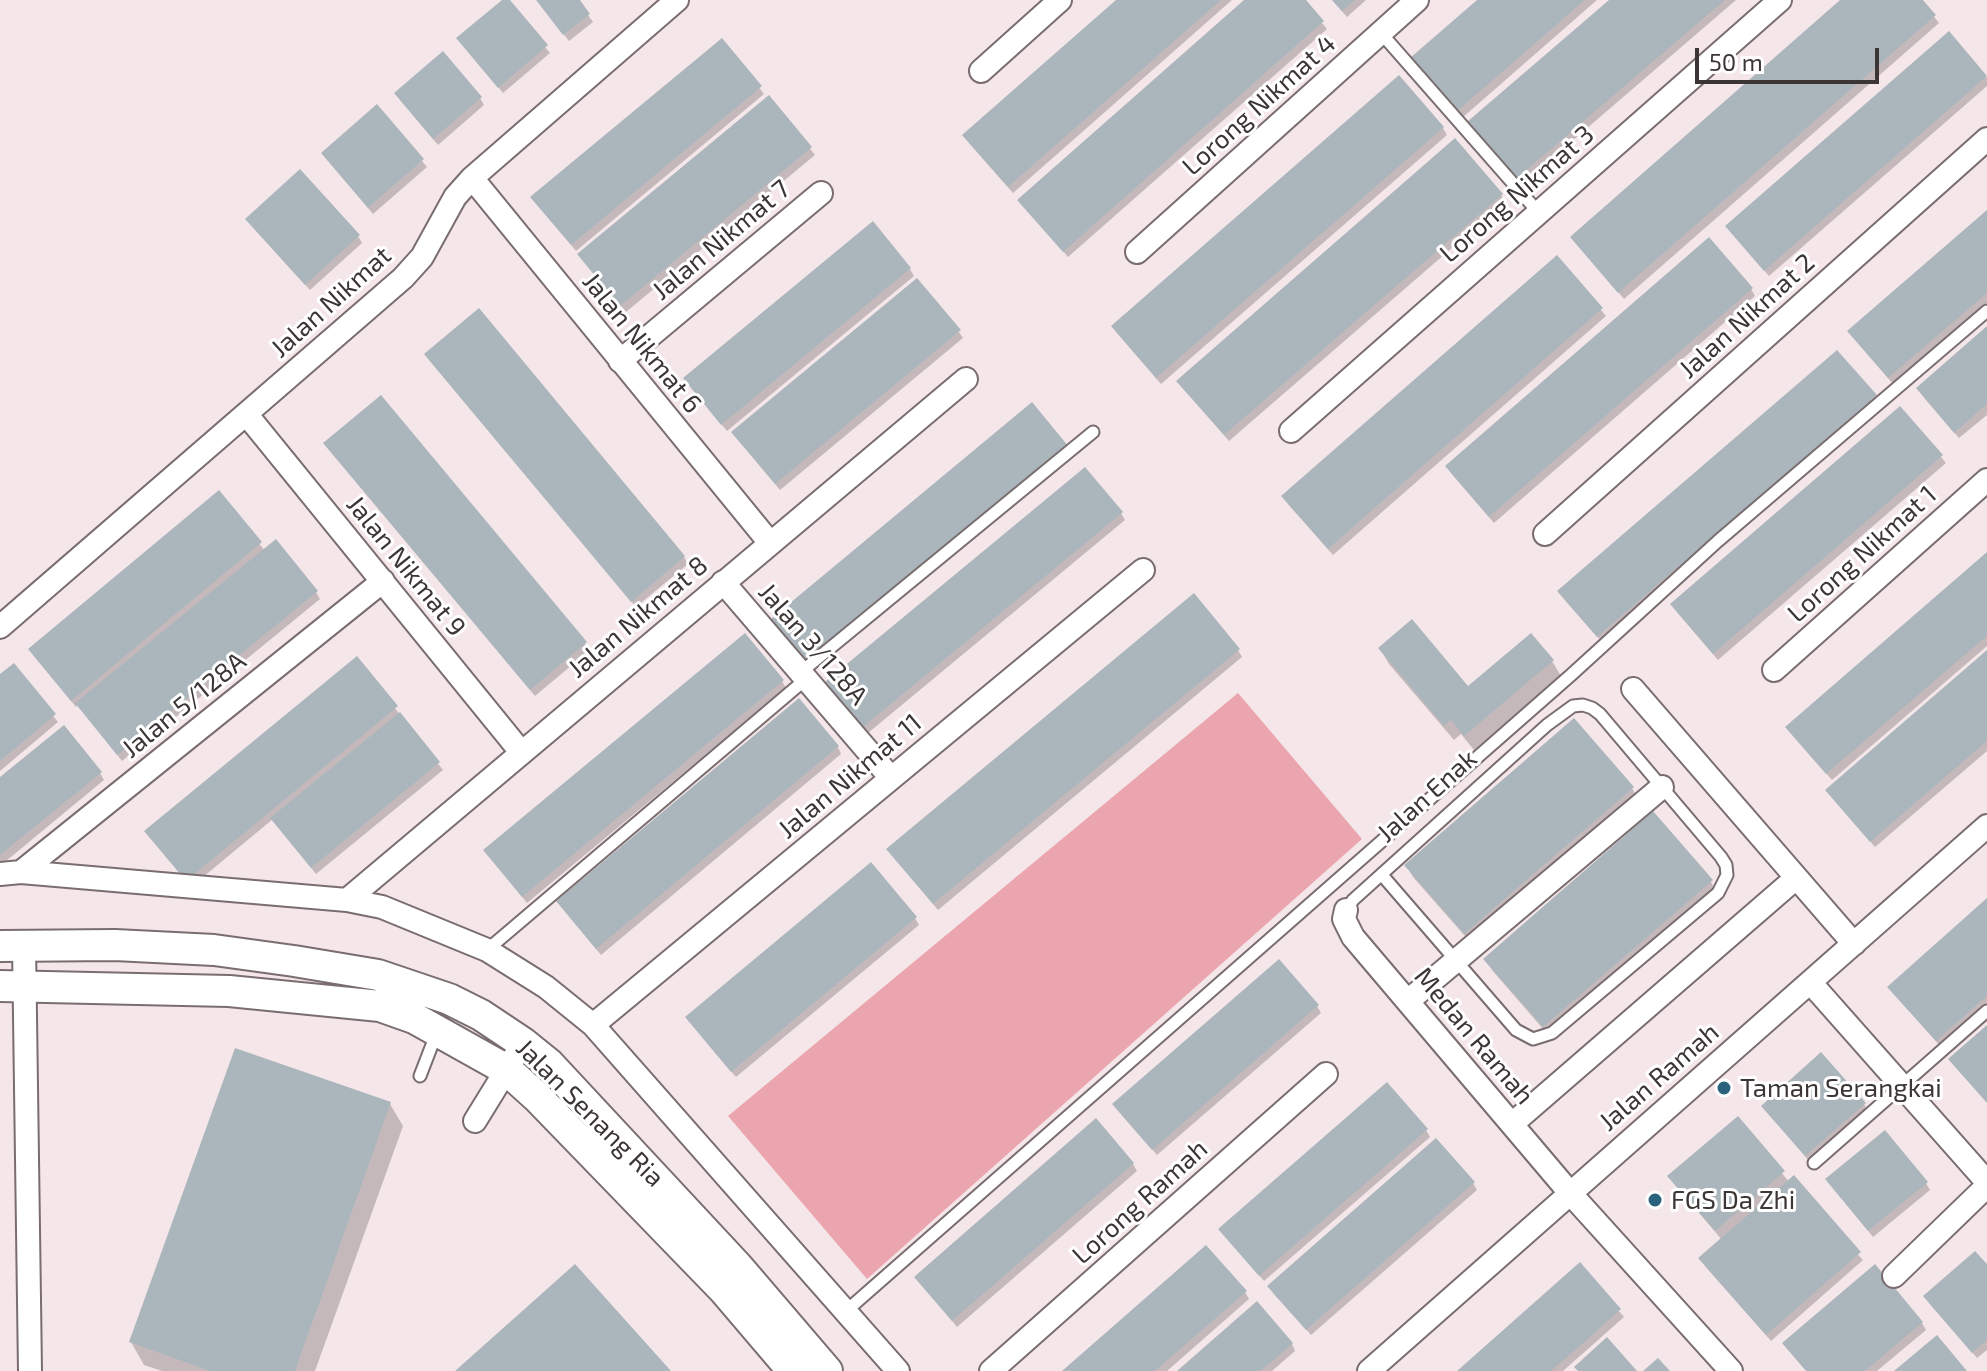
<!DOCTYPE html>
<style>
body{margin:0}
#map{position:relative;width:1987px;height:1371px;overflow:hidden;background:#f5e7e9;font-family:"Exo 2",sans-serif}
canvas{display:block}
.scale{position:absolute;left:1695px;top:48px;width:184px;height:36px;box-sizing:border-box;border:4px solid #3b3536;border-top:0;padding-left:10px;font-size:24px;line-height:28px;white-space:nowrap;color:#3b3536;-webkit-text-stroke:6px #fff;paint-order:stroke}
</style>
<div id="map">
<canvas width="1987" height="1371"></canvas>
<div class="scale">50 m</div>
</div>
<script>
const context = document.querySelector('canvas').getContext('2d');
context.lineJoin = 'round';
function paint(path, color) { context.fillStyle = color; context.fill(path, 'evenodd'); }
const poly = rows => new Path2D(rows.map(r => 'M' + r).join(''));
function stroke(path, color, width, dash) { context.strokeStyle = color; context.lineWidth = width; context.lineCap = dash ? 'butt' : 'round'; context.setLineDash(dash || []); context.stroke(path); }
function drawText(font, color, halo, rows, align = 'center') {
  context.font = font + ' "Exo 2",sans-serif'; context.lineWidth = 6; context.setLineDash([]); context.textBaseline = 'middle'; context.strokeStyle = halo; context.fillStyle = color; for (const [text, x, y, turn = 0] of rows) {
    context.save(); context.translate(x, y); context.rotate((+turn || 0) * Math.PI / 180); context.textAlign = isNaN(turn) ? turn : align; if (halo) context.strokeText(text, 0, 0); context.fillText(text, 0, 0); context.restore();
  }
}
paint(poly([
 [1238,693,1362,839,867,1279,728,1116]
]), '#eba5af');
paint(poly([
 [505,0,550,53,503,93,463,45],
 [537,0,577,0,593,22,569,41],
 [1119,0,1232,0,1013,193,969,143],
 [1247,0,1303,0,1327,29,1068,257,1024,207],
 [1332,0,1366,0,1347,17],
 [1480,0,1597,0,1462,118,1412,59],
 [1612,0,1736,0,1521,185,1469,122],
 [1843,0,1921,0,1939,23,1624,299,1572,238],
 [1949,33,1987,78,1987,86,1769,276,1732,233],
 [722,41,764,94,576,251,537,204],
 [480,98,484,105,438,145,400,100],
 [769,98,815,155,626,312,584,261],
 [377,107,427,167,373,214,323,154],
 [1443,128,1447,135,1161,384,1117,333,1113,327],
 [1501,195,1505,202,1229,441,1183,388],
 [1987,213,1987,303,1893,384,1854,338],
 [252,226,358,236,362,243,310,290],
 [1557,258,1606,316,1333,555,1288,504],
 [910,269,914,276,727,431,690,386],
 [1751,289,1755,296,1494,523,1451,473,1447,467],
 [1987,329,1987,415,1959,438,1922,395],
 [959,332,963,338,780,490,738,439],
 [430,361,684,557,688,564,636,607],
 [1875,397,1879,403,1602,642,1564,599],
 [381,398,590,650,535,696,330,450],
 [1900,408,1946,463,1718,660,1677,612],
 [219,493,265,551,316,592,320,599,122,761,78,705,76,707,34,656],
 [1121,513,1125,520,862,738,826,695],
 [1987,555,1987,646,1832,780,1792,734],
 [1380,649,1468,689,1552,661,1561,676,1474,750,1461,734,1454,740,1389,664],
 [1238,650,1242,657,938,910,893,856],
 [1987,653,1987,751,1875,847,1832,797],
 [356,658,443,770,316,874,273,819,191,887,151,838],
 [13,666,58,722,0,771,0,677],
 [782,681,786,688,527,903,490,857],
 [838,747,841,754,601,955,563,909],
 [100,773,104,780,0,866,0,780],
 [1632,788,1638,799,1472,944,1413,877,1407,866],
 [1711,882,1717,893,1550,1037,1492,970,1486,959],
 [1987,901,1987,1006,1941,1047,1894,994],
 [915,918,919,925,736,1077,692,1024],
 [1317,1006,1321,1013,1157,1155,1119,1111],
 [390,1104,403,1126,315,1371,162,1371,144,1365,131,1342],
 [1864,1104,1868,1111,1810,1162,1768,1113],
 [1738,1118,1789,1182,1863,1260,1771,1341,1705,1266,1722,1240,1674,1183],
 [1426,1130,1430,1137,1264,1281,1225,1236],
 [1133,1164,1137,1171,957,1327,916,1277],
 [1827,1180,1926,1183,1930,1190,1873,1237],
 [1473,1183,1477,1190,1311,1335,1273,1293],
 [1580,1265,1624,1317,1563,1371,1460,1371],
 [1987,1267,1987,1350,1977,1358,1929,1303],
 [1245,1292,1249,1299,1167,1371,1064,1371],
 [1922,1323,1926,1330,1877,1371,1806,1371],
 [1292,1344,1295,1351,1272,1371,1180,1371]
]), '#0003');
paint(poly([
 [502,0,510,0,548,45,498,88,456,38],
 [536,0,580,0,590,14,563,35],
 [1116,0,1221,0,1008,187,962,135],
 [1244,0,1306,0,1324,21,1063,252,1017,200],
 [1332,0,1355,0,1342,11],
 [1477,0,1585,0,1456,112,1410,58],
 [1609,0,1725,0,1516,179,1467,122],
 [1840,0,1923,0,1936,15,1618,293,1570,237],
 [1949,31,1987,76,1764,271,1725,226],
 [722,38,762,86,571,245,530,197],
 [443,51,482,97,433,139,394,93],
 [1399,75,1444,127,1156,378,1111,326],
 [769,95,812,147,620,306,577,254],
 [377,104,424,159,368,208,321,153],
 [1455,138,1503,194,1224,435,1176,381],
 [300,169,360,235,305,285,245,219],
 [1987,210,1987,293,1888,378,1847,331],
 [873,221,911,268,721,425,683,378],
 [1709,237,1753,288,1489,517,1445,466],
 [1557,255,1603,308,1328,549,1281,496],
 [917,278,961,330,775,484,731,432],
 [479,308,685,556,631,602,424,354],
 [1987,326,1987,404,1954,433,1916,388],
 [1837,350,1877,395,1597,637,1557,591],
 [381,395,587,642,530,690,323,443],
 [1032,402,1069,447,803,668,766,623],
 [1900,406,1943,455,1713,654,1670,604],
 [1085,467,1123,512,857,732,819,687],
 [219,490,262,542,71,701,28,649],
 [276,539,318,591,117,755,75,703],
 [1987,552,1987,636,1826,774,1785,727],
 [1194,593,1240,649,933,904,886,849],
 [1412,619,1468,686,1531,633,1554,660,1464,736,1451,720,1444,726,1378,648],
 [745,633,784,680,522,897,483,850],
 [1987,650,1987,741,1870,842,1825,790],
 [357,656,398,706,186,881,144,831],
 [14,663,56,714,0,761,0,674],
 [799,698,839,746,596,949,556,901],
 [400,712,440,762,311,868,270,818],
 [1574,718,1634,787,1464,934,1404,865],
 [64,725,102,772,0,855,0,777],
 [1653,811,1713,880,1543,1027,1483,959],
 [871,862,917,917,731,1072,685,1017],
 [1987,898,1987,996,1936,1041,1887,987],
 [1279,959,1319,1005,1152,1150,1112,1104],
 [1987,1025,1987,1103,1948,1059],
 [235,1048,391,1102,295,1371,210,1371,129,1342],
 [1821,1052,1866,1103,1805,1156,1761,1106],
 [1387,1082,1428,1129,1259,1276,1218,1229],
 [1738,1116,1785,1171,1715,1231,1667,1176],
 [1096,1118,1134,1163,952,1321,914,1277],
 [1885,1130,1928,1182,1868,1231,1825,1179],
 [1436,1138,1475,1182,1306,1330,1267,1286],
 [1794,1175,1861,1252,1766,1335,1698,1258],
 [1206,1245,1247,1291,1155,1371,1062,1371],
 [1975,1251,1987,1264,1987,1340,1972,1353,1923,1296],
 [1580,1262,1621,1309,1581,1345,1551,1371,1457,1371],
 [575,1264,671,1371,455,1371],
 [1875,1264,1923,1322,1865,1371,1806,1371,1782,1343],
 [1257,1301,1293,1343,1275,1359,1260,1371,1177,1371],
 [1937,1335,1967,1371,1894,1371],
 [1607,1337,1637,1371,1578,1371,1574,1367],
 [1658,1358,1670,1371,1643,1371]
]), '#abb6bc');
const lane = poly([
 [1381,33,1539,213],
 [801,672,1093,432],
 [1346,910,1353,900,1547,725,1573,706,1583,705,1592,708,1600,714,1721,857,1726,865,1727,875,1718,893,1552,1033,1533,1039,1516,1030,1382,875],
 [487,950,806,679],
 [420,1076,437,1032],
 [1814,1163,1987,1011],
 [845,1312,1571,675,1718,541,1987,311]
]);
const street = poly([
 [981,71,1060,0],
 [472,178,770,543],
 [1137,252,1417,0],
 [620,361,821,193],
 [247,415,521,752],
 [1291,431,1780,0],
 [1545,534,1987,139],
 [723,582,891,778],
 [0,627,403,278,422,257,455,197,472,178,677,0],
 [1774,670,1987,480],
 [1633,689,1854,944],
 [21,872,383,581],
 [0,874,21,872,347,900,382,907,487,950,546,987,593,1025,898,1371],
 [347,900,966,379],
 [1346,910,1344,919,1353,937,1570,1193,1731,1371],
 [24,945,30,1371],
 [1810,982,1987,1182],
 [1408,1001,1662,787],
 [593,1025,1143,570],
 [475,1121,523,1043],
 [1512,1124,1796,878],
 [1894,1276,1987,1186],
 [991,1371,1326,1074],
 [1369,1371,1987,826]
]);
const secondary = poly([
 [0,946,115,945,214,950,294,961,378,975,449,999,481,1015,523,1043,549,1064,738,1267,827,1371],
 [0,986,229,991,380,1006,414,1018,507,1070,538,1098,724,1290,793,1371]
]);
stroke(lane, '#7a6d6f', 15);
stroke(street, '#7a6d6f', 26);
stroke(secondary, '#7a6d6f', 34);
stroke(lane, '#fff', 11);
stroke(street, '#fff', 22);
stroke(secondary, '#fff', 30);
for (const [x, y, r, color] of [
 [1724,1088,8,"#2a627c"],
 [1655,1200,8,"#2a627c"]
]) { const dot = new Path2D(); dot.arc(x, y, r, 0, 2 * Math.PI); context.fillStyle = color; context.fill(dot); stroke(dot, '#fff', 3); }
drawText('26px', '#3b3536', '#fff', [
 ["Lorong Nikmat 4",1259,105,-42],
 ["Lorong Nikmat 3",1517,194,-41],
 ["Jalan Nikmat 7",721,240,-40],
 ["Jalan Nikmat",331,302,-42],
 ["Jalan Nikmat 2",1747,316,-42],
 ["Jalan Nikmat 6",642,343,51],
 ["Lorong Nikmat 1",1862,554,-42],
 ["Jalan Nikmat 9",406,566,51],
 ["Jalan Nikmat 8",638,617,-40],
 ["Jalan 3/128A",813,644,49],
 ["Jalan 5/128A",184,705,-39],
 ["Jalan Nikmat 11",850,776,-40],
 ["Jalan Enak",1427,796,-42],
 ["Medan Ramah",1474,1036,50],
 ["Jalan Ramah",1659,1077,-41],
 ["Jalan Senang Ria",590,1113,45],
 ["Lorong Ramah",1140,1202,-42]
]);
drawText('26px', '#3b3536', '#fff', [
 ["Taman Serangkai",1740,1088],
 ["FGS Da Zhi",1671,1200]
], 'left');
</script>
